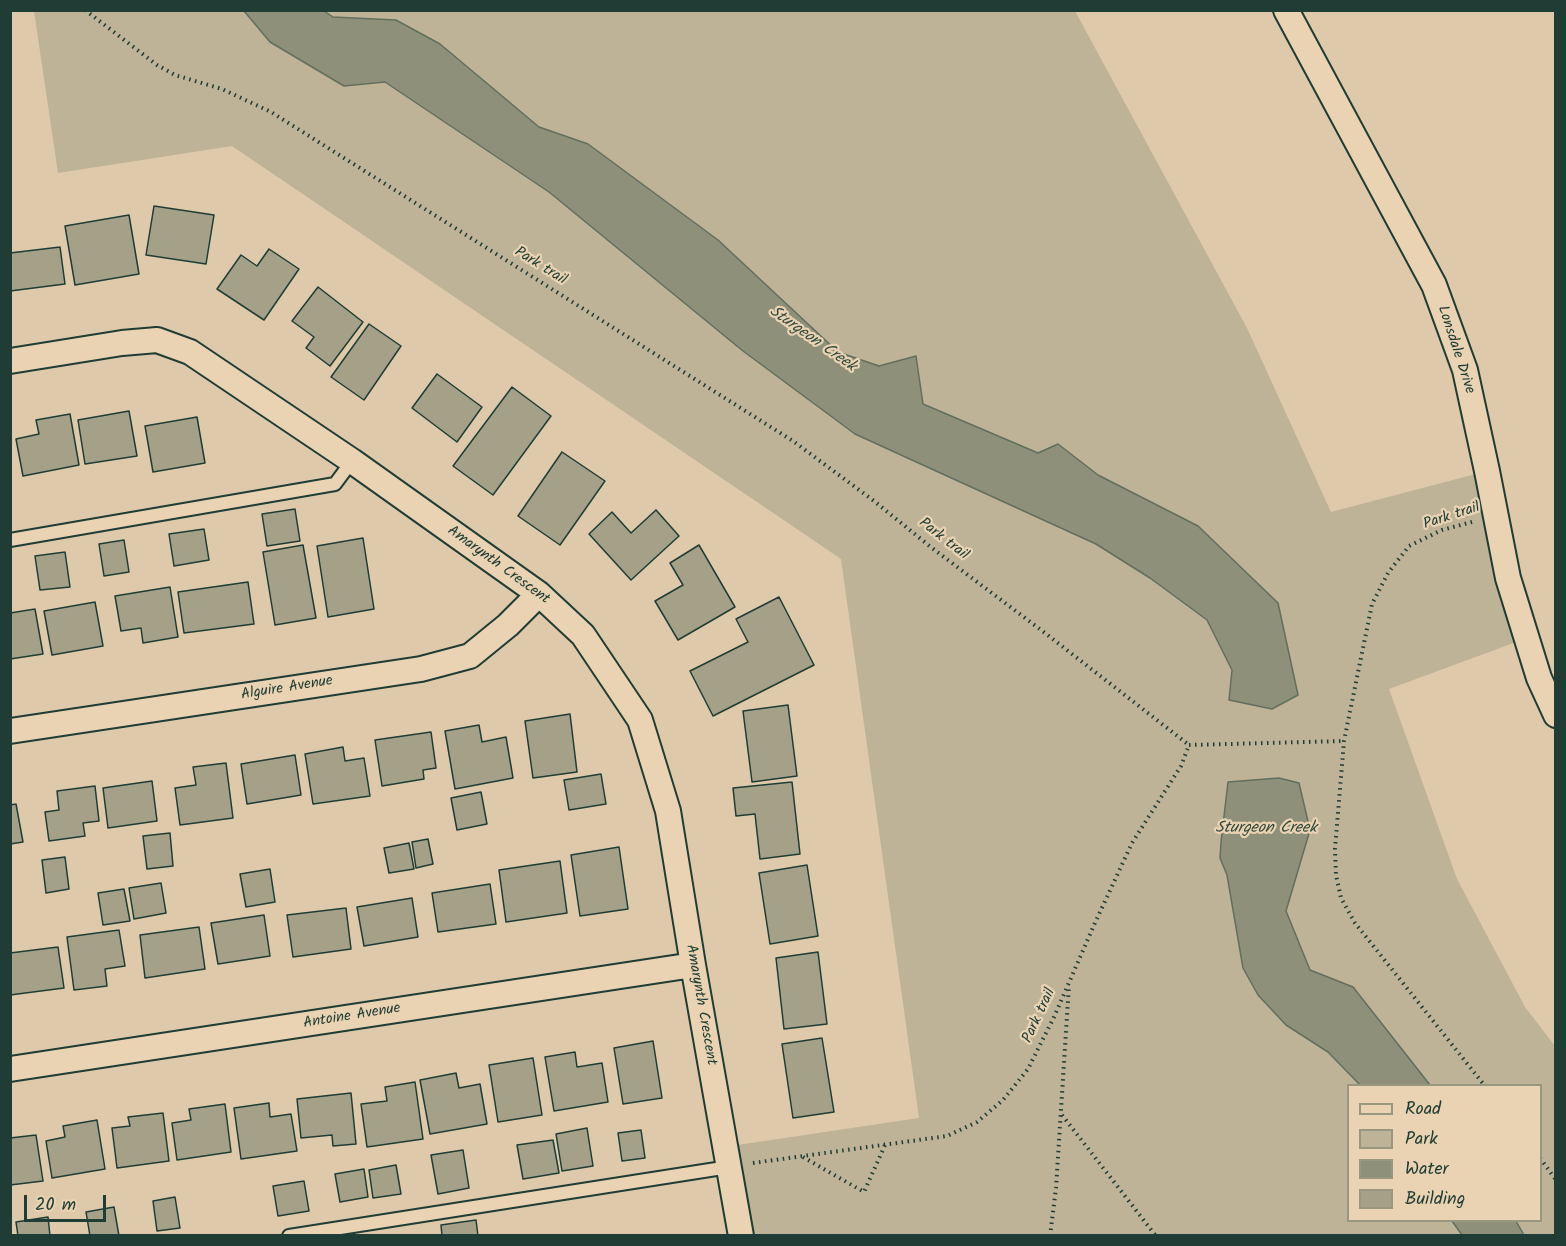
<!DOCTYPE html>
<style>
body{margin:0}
#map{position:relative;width:1566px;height:1246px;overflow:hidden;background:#decaaa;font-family:Kalam,sans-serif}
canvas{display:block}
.frame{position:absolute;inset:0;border:12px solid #1f3d34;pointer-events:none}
.legend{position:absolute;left:1347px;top:1084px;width:195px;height:138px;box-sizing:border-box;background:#ead3b2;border:2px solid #999780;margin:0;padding:8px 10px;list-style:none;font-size:18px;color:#1f3d34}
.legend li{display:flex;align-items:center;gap:12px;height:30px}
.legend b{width:30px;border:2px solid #999780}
.scale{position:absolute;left:24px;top:1195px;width:82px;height:27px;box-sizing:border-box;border:3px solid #1f3d34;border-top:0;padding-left:8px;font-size:18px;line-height:21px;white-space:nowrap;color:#1f3d34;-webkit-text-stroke:4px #ead3b2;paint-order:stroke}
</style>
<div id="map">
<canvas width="1566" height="1246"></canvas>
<div class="frame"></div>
<ul class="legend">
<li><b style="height:8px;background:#ead3b2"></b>Road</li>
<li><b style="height:16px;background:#beb297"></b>Park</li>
<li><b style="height:16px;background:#8f907a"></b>Water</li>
<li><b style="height:16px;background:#a5a088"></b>Building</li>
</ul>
<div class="scale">20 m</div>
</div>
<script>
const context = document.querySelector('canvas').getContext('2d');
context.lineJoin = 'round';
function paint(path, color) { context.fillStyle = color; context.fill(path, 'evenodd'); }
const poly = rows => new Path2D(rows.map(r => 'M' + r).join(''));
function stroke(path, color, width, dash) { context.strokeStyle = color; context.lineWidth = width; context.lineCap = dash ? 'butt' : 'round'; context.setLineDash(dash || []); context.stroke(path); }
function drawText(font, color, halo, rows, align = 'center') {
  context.font = font + ' Kalam,sans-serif'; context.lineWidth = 4.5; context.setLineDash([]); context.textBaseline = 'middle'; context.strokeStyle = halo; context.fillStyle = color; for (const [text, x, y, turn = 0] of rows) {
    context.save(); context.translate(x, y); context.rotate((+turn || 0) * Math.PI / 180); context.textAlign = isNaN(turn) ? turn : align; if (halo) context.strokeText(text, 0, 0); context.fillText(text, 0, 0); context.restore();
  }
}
paint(poly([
 [34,11,1075,11,1247,328,1331,512,1487,471,1527,638,1389,689,1457,879,1525,1007,1555,1046,1555,1235,741,1235,724,1147,919,1118,841,559,232,146,58,173],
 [1348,1086,1540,1086,1540,1220,1348,1220]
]), '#beb297');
const water = poly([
 [244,11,324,11,333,17,396,20,440,44,539,127,588,144,718,240,838,352,879,366,916,356,923,404,1038,453,1058,444,1098,475,1198,526,1278,603,1298,695,1272,709,1229,700,1232,670,1207,620,1150,578,1096,544,855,434,743,351,549,192,385,82,344,86,270,42,244,11],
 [1279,778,1299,783,1310,830,1286,911,1310,970,1353,987,1430,1085,1360,1085,1328,1052,1286,1025,1258,995,1243,968,1227,875,1220,858,1221,842,1228,782,1279,778],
 [1452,1221,1516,1221,1524,1235,1462,1235,1452,1221]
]);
paint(water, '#8f907a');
stroke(water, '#626f5e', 1.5);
const building = poly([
 [154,206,214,215,206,264,146,255,154,206],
 [129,215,139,274,75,285,65,226,129,215],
 [60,247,65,284,10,291,10,253,60,247],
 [269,249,299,269,264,320,217,289,241,255,257,266,269,249],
 [318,287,363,322,330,366,306,348,314,337,292,321,318,287],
 [369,324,401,346,364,400,331,377,369,324],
 [437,374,482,407,457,442,412,408,437,374],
 [512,387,551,416,493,495,453,466,512,387],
 [129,411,137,456,85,464,78,420,129,411],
 [70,414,79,465,23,476,16,439,39,434,36,420,70,414],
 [197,417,205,463,153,472,145,426,197,417],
 [562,452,605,481,560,545,518,516,562,452],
 [295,509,300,541,267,546,262,514,295,509],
 [656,510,679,536,631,580,589,534,612,512,631,533,656,510],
 [204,529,209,560,174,566,169,534,204,529],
 [363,538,374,609,328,617,317,546,363,538],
 [124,540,129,572,104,576,99,544,124,540],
 [303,545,316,618,275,625,263,552,303,545],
 [699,545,735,607,678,640,655,601,683,585,670,563,699,545],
 [65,552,70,587,40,590,35,556,65,552],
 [248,582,254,624,184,633,178,592,248,582],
 [170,587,178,637,143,643,141,628,121,631,115,596,170,587],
 [779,597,814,665,713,716,690,671,748,642,736,619,779,597],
 [95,602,103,646,52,655,44,611,95,602],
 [35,609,43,654,10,659,10,613,35,609],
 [788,705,797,776,752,782,743,711,788,705],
 [570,714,577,772,533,778,525,721,570,714],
 [479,725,482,742,506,737,513,778,455,789,445,731,479,725],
 [431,732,436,768,423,770,424,779,382,786,375,740,431,732],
 [343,747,345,761,364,758,370,796,313,804,305,754,343,747],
 [295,755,301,795,247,804,241,764,295,755],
 [226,763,233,818,180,825,175,788,196,785,193,767,226,763],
 [601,774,606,804,569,810,564,780,601,774],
 [152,781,157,821,108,828,103,788,152,781],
 [792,782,800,854,760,859,755,814,736,816,733,788,792,782],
 [95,786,99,821,83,823,85,836,49,841,45,812,59,810,57,791,95,786],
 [481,792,487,824,457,830,451,798,481,792],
 [16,804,23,842,10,844,10,805,16,804],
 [170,833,173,866,147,869,143,836,170,833],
 [428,839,433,864,416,868,412,842,428,839],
 [409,843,414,869,389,873,384,848,409,843],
 [619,847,628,909,580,916,571,855,619,847],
 [65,857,69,889,46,893,42,860,65,857],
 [560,861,567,913,506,922,499,870,560,861],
 [807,865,818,936,770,944,759,873,807,865],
 [270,869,275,902,246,907,240,874,270,869],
 [161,883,166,913,134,919,129,888,161,883],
 [490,884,496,924,438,932,432,893,490,884],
 [124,889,130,921,103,925,98,893,124,889],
 [412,898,418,937,364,946,357,907,412,898],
 [346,908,351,949,293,957,287,915,346,908],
 [264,915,270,956,218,964,211,923,264,915],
 [199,927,205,969,145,978,140,935,199,927],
 [119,930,125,966,105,969,107,986,74,990,67,937,119,930],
 [58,947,64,988,10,995,10,953,58,947],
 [818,952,827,1024,784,1029,776,958,818,952],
 [822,1038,834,1112,793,1118,782,1044,822,1038],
 [653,1041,662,1098,623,1104,614,1048,653,1041],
 [575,1052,577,1067,602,1063,608,1102,554,1111,545,1057,575,1052],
 [533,1058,542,1115,498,1122,489,1065,533,1058],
 [456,1073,459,1088,480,1084,487,1124,430,1134,420,1080,456,1073],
 [415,1082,423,1139,367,1147,361,1104,387,1101,385,1087,415,1082],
 [351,1093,356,1144,333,1146,332,1135,301,1138,297,1099,351,1093],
 [269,1103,270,1117,291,1114,297,1151,241,1159,234,1108,269,1103],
 [225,1104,231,1152,177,1160,172,1123,191,1120,189,1109,225,1104],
 [163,1113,169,1161,117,1168,112,1128,130,1126,128,1117,163,1113],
 [97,1120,105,1169,52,1178,46,1141,65,1137,63,1126,97,1120],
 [587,1128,593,1166,562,1171,556,1134,587,1128],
 [641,1130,645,1158,622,1161,618,1133,641,1130],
 [36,1135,43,1181,10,1185,10,1138,36,1135],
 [553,1140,559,1173,523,1179,517,1145,553,1140],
 [463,1150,469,1188,438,1194,431,1155,463,1150],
 [396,1165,401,1194,373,1198,369,1170,396,1165],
 [364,1169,368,1197,340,1202,335,1174,364,1169],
 [304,1181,309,1211,278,1216,273,1186,304,1181],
 [175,1197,180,1228,157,1231,153,1201,175,1197],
 [114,1207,119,1236,90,1236,86,1212,114,1207],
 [48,1217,50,1236,18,1236,16,1222,48,1217],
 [476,1220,478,1236,442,1236,441,1225,476,1220]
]);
paint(building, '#a5a088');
stroke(building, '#1f3d34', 1.5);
const service = poly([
 [10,540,335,484,352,461],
 [289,1236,729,1167]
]);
const minor = poly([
 [1286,10,1434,285,1465,370,1487,471,1508,578,1539,678,1556,715],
 [10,361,122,343,157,340,190,352,352,461,539,594,583,635,640,720,668,811,693,965,741,1236],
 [10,731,421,669,470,656,508,625,539,594],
 [10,1069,693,965]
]);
stroke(service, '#1f3d34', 16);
stroke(minor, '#1f3d34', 28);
stroke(poly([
 [85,10,157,65,175,75,222,89,271,112,793,441,874,501,932,548,1045,633,1189,745],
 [1472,522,1442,530,1409,546,1388,573,1372,604,1344,741,1335,849,1336,875,1341,898,1355,923,1485,1086],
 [1189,745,1344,741],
 [1062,1115,1156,1236],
 [803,1157,864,1192,885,1145],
 [1540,1158,1556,1180],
 [753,1163,947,1136,977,1122,1003,1100,1028,1069,1054,1017,1094,925,1132,843,1181,766,1189,745],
 [1050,1236,1056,1188,1069,985]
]), '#1f3d34', 4, [1.5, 4.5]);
stroke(service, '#ead3b2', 12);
stroke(minor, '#ead3b2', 24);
drawText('15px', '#1f3d34', '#ead3b2', [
 ["Park trail",540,267,32],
 ["Lonsdale Drive",1455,350,72],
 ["Park trail",1452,517,-18],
 ["Park trail",943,540,38],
 ["Amarynth Crescent",498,566,36],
 ["Alguire Avenue",287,689,-9],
 ["Amarynth Crescent",700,1005,80],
 ["Park trail",1040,1016,-65],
 ["Antoine Avenue",352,1017,-9]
]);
drawText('italic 16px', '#30493e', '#ead3b2', [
 ["Sturgeon Creek",812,340,35],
 ["Sturgeon Creek",1266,829]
]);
</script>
